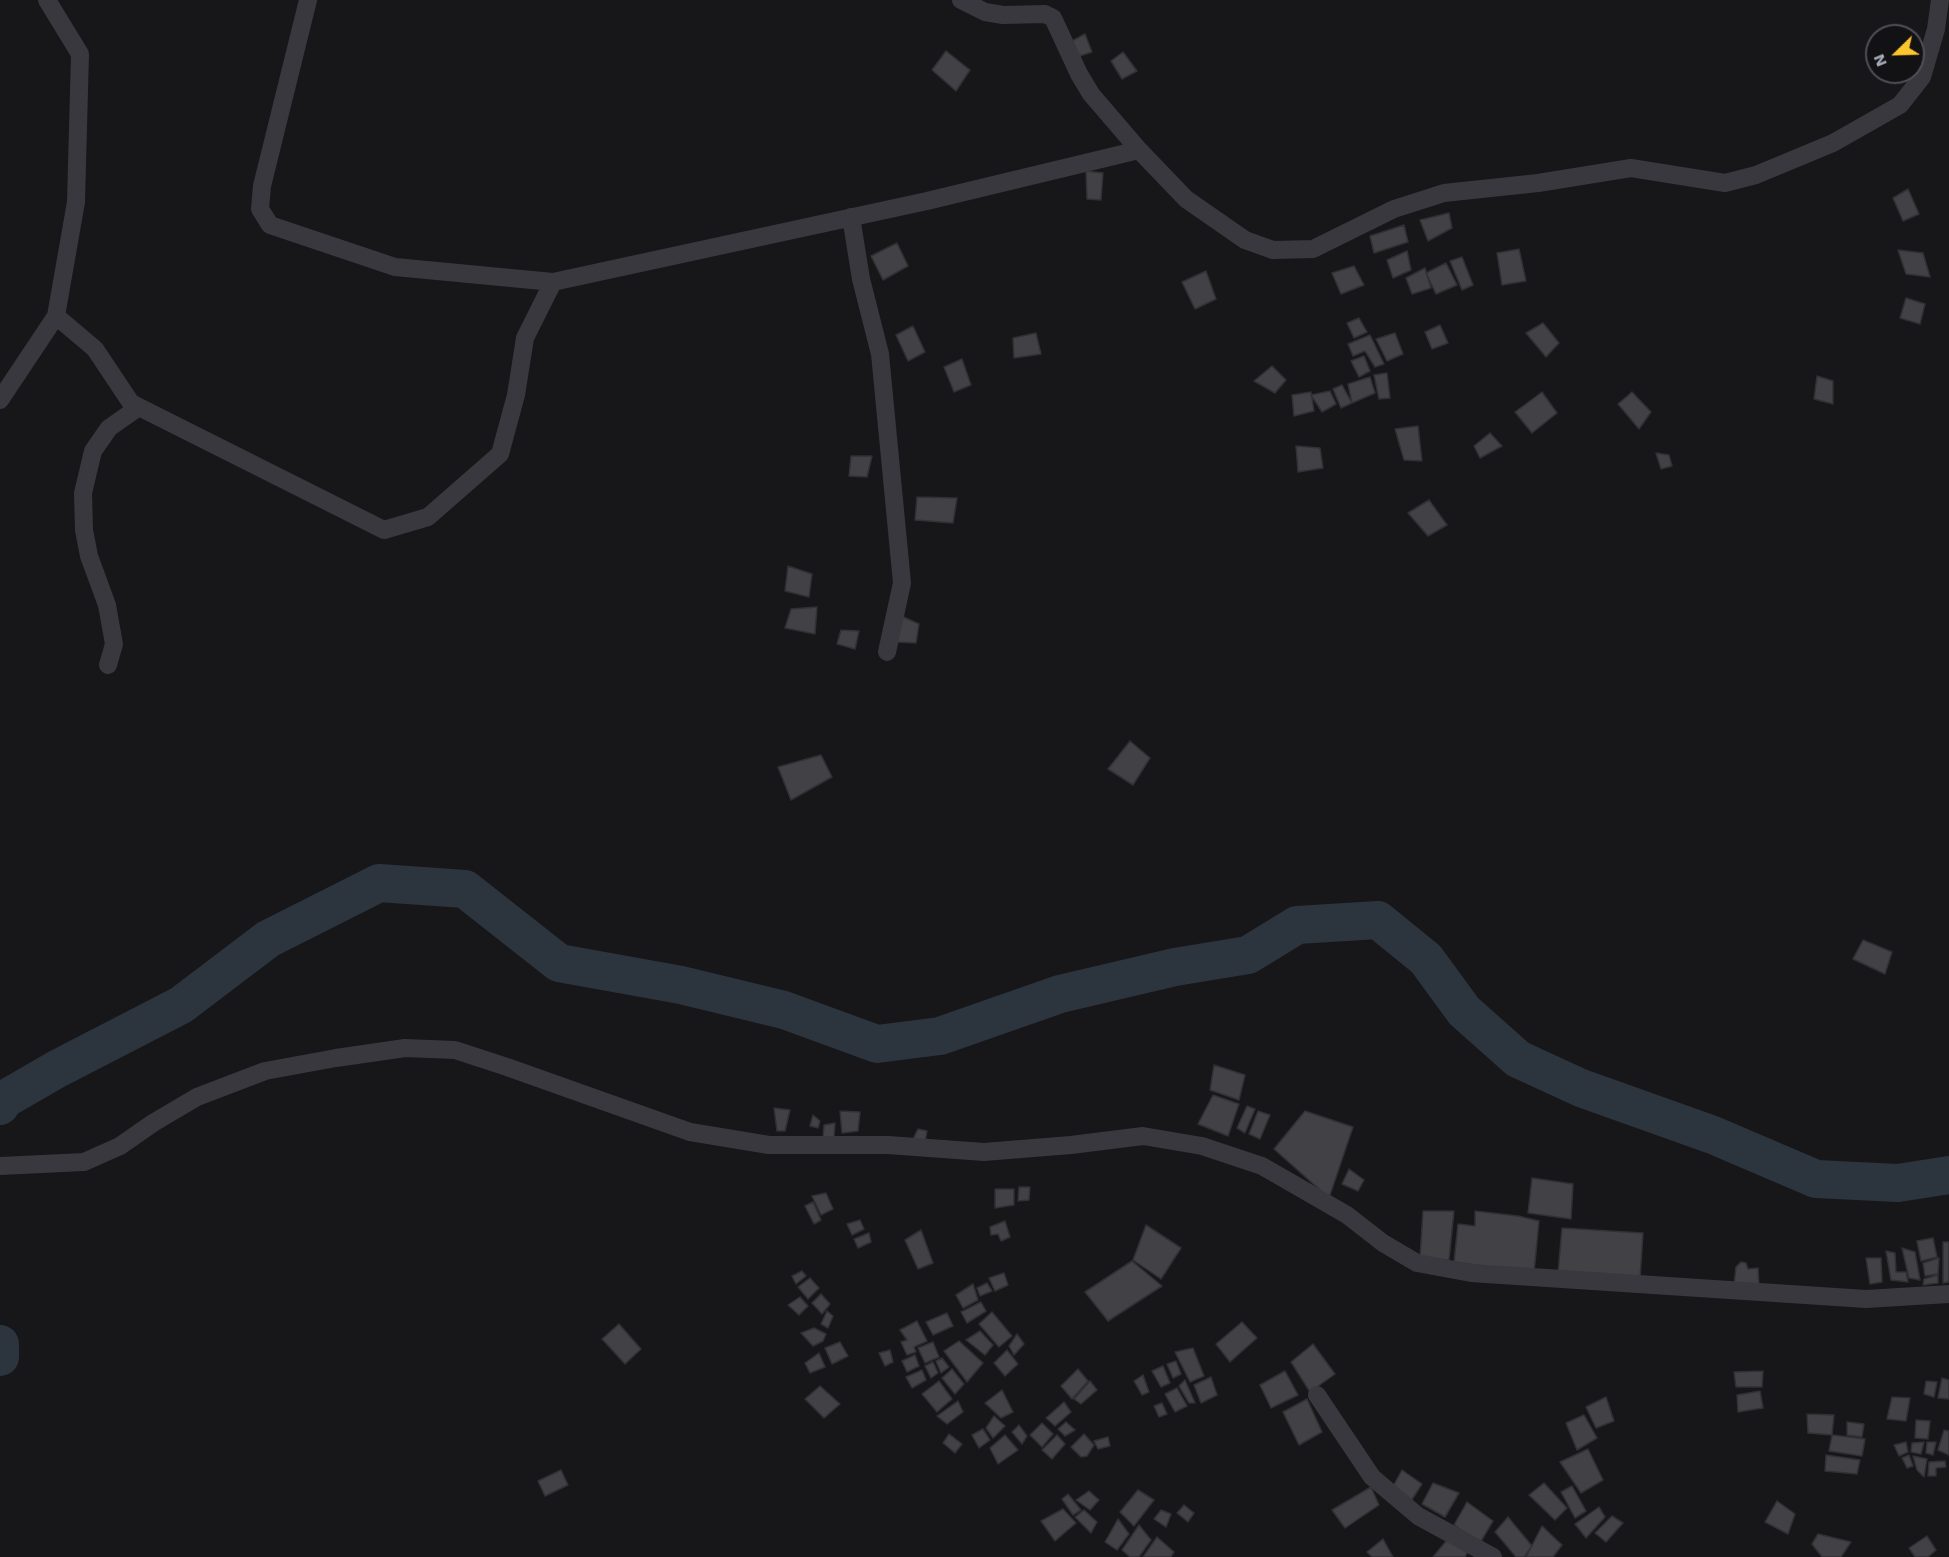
<!DOCTYPE html>
<style>
body{margin:0}
#map{position:relative;width:1949px;height:1557px;overflow:hidden;background:#171719;font-family:"Work Sans",sans-serif}
canvas{display:block}
.north{position:absolute;left:1865px;top:24px;width:60px;height:60px;box-sizing:border-box;background:#121214;border:2px solid #4e5056;border-radius:50%;rotate:247deg;font-size:16px;font-weight:700;line-height:24px;text-align:center;color:#a8acba}
.north::after{content:'';display:block;margin:auto;width:21px;height:27px;background:#fcc62c;clip-path:polygon(50% 0,100% 100%,50% 72%,0 100%)}
</style>
<div id="map">
<canvas width="1949" height="1557"></canvas>
<div class="north">N</div>
</div>
<script>
const context = document.querySelector('canvas').getContext('2d');
context.lineJoin = 'round';
const poly = rows => new Path2D(rows.map(r => 'M' + r).join(''));
function stroke(path, color, width, dash) { context.strokeStyle = color; context.lineWidth = width; context.lineCap = dash ? 'butt' : 'round'; context.setLineDash(dash || []); context.stroke(path); }
function paint(path, color) { context.fillStyle = color; context.fill(path, 'evenodd'); }
stroke(poly([
 [0,1106,5,1099,57,1069,181,1005,268,939,379,883,465,889,559,963,681,985,784,1010,877,1044,940,1036,1060,994,1175,967,1248,955,1297,925,1378,920,1426,959,1464,1011,1518,1059,1581,1088,1713,1135,1816,1179,1898,1183,1949,1175],
 [0,1344,0,1357]
]), '#2c353e', 38);
const building = poly([
 [1085,34,1092,52,1077,57,1070,42,1085,34],
 [946,51,970,70,956,91,932,70,946,51],
 [1123,52,1137,71,1122,79,1111,61,1123,52],
 [1086,171,1103,173,1101,200,1087,199,1086,171],
 [1908,189,1919,214,1903,221,1893,198,1908,189],
 [1449,213,1452,228,1428,241,1420,220,1449,213],
 [1404,225,1408,242,1374,253,1370,236,1404,225],
 [897,243,908,266,883,280,871,256,897,243],
 [1519,249,1526,281,1502,285,1497,253,1519,249],
 [1898,250,1923,253,1930,277,1906,274,1898,250],
 [1407,251,1411,270,1393,278,1387,260,1407,251],
 [1462,257,1473,285,1462,290,1450,261,1462,257],
 [1446,263,1457,285,1436,294,1426,273,1446,263],
 [1354,266,1364,285,1341,294,1332,273,1354,266],
 [1425,268,1431,288,1412,294,1406,278,1425,268],
 [1206,271,1216,299,1195,309,1182,282,1206,271],
 [1906,298,1925,304,1920,324,1900,318,1906,298],
 [1359,318,1367,332,1354,338,1347,323,1359,318],
 [1543,323,1559,343,1546,357,1526,333,1543,323],
 [1440,325,1448,343,1432,349,1425,332,1440,325],
 [913,326,925,352,908,361,896,335,913,326],
 [1036,333,1041,354,1014,358,1013,338,1036,333],
 [1395,333,1403,354,1387,361,1376,339,1395,333],
 [1370,335,1384,364,1375,367,1365,351,1353,356,1348,344,1370,335],
 [1364,356,1370,371,1359,377,1351,361,1364,356],
 [962,359,971,385,954,392,944,367,962,359],
 [1272,366,1286,380,1275,393,1254,381,1272,366],
 [1387,373,1390,398,1379,399,1374,375,1387,373],
 [1817,376,1833,381,1833,404,1814,399,1817,376],
 [1370,377,1375,393,1352,403,1348,384,1370,377],
 [1342,385,1352,403,1341,408,1333,389,1342,385],
 [1330,391,1336,404,1322,412,1311,395,1330,391],
 [1311,392,1314,411,1294,416,1292,395,1311,392],
 [1542,392,1557,413,1532,433,1515,412,1542,392],
 [1632,392,1651,412,1639,429,1618,404,1632,392],
 [1418,426,1422,461,1404,460,1395,429,1418,426],
 [1490,433,1502,446,1480,458,1474,446,1490,433],
 [1296,446,1320,448,1323,468,1298,472,1296,446],
 [1656,453,1669,455,1672,466,1661,469,1656,453],
 [851,456,872,456,867,477,849,476,851,456],
 [917,497,957,498,953,523,915,520,917,497],
 [1429,500,1447,525,1428,536,1408,513,1429,500],
 [788,566,812,574,809,597,785,591,788,566],
 [817,607,815,634,785,628,791,609,817,607],
 [899,615,919,624,916,643,897,642,899,615],
 [841,630,859,631,855,649,837,644,841,630],
 [1130,741,1150,758,1133,785,1108,769,1130,741],
 [821,755,832,777,791,800,778,767,821,755],
 [1863,940,1892,952,1885,974,1853,959,1863,940],
 [1214,1065,1245,1075,1239,1100,1210,1090,1214,1065],
 [1213,1095,1239,1104,1228,1136,1198,1124,1213,1095],
 [1247,1106,1255,1109,1245,1133,1237,1128,1247,1106],
 [774,1108,790,1110,785,1131,777,1131,774,1108],
 [840,1111,860,1112,858,1131,842,1133,840,1111],
 [1258,1111,1270,1115,1260,1139,1249,1134,1258,1111],
 [1305,1111,1353,1127,1329,1198,1274,1149,1305,1111],
 [813,1115,820,1121,818,1128,810,1126,813,1115],
 [835,1123,834,1137,823,1138,824,1125,835,1123],
 [918,1129,927,1131,925,1143,912,1141,918,1129],
 [1349,1169,1364,1180,1358,1191,1342,1184,1349,1169],
 [1532,1178,1573,1184,1571,1219,1528,1213,1532,1178],
 [1019,1187,1030,1187,1029,1200,1018,1201,1019,1187],
 [995,1189,1014,1189,1014,1205,995,1208,995,1189],
 [826,1193,833,1209,821,1215,812,1196,826,1193],
 [813,1202,821,1220,814,1224,805,1206,813,1202],
 [1423,1211,1454,1211,1449,1260,1420,1258,1423,1211],
 [1475,1211,1518,1216,1539,1221,1534,1273,1454,1262,1458,1224,1475,1226,1475,1211],
 [860,1220,864,1229,852,1235,847,1224,860,1220],
 [1005,1221,1010,1237,1001,1241,998,1234,991,1235,990,1227,1005,1221],
 [1146,1225,1181,1248,1161,1279,1133,1260,1146,1225],
 [1562,1228,1643,1233,1640,1279,1558,1273,1562,1228],
 [921,1230,933,1263,918,1269,905,1240,921,1230],
 [869,1233,871,1242,858,1248,854,1239,869,1233],
 [1933,1238,1937,1257,1921,1261,1917,1241,1933,1238],
 [1943,1242,1949,1242,1949,1282,1943,1283,1943,1242],
 [1902,1248,1915,1252,1920,1280,1909,1278,1902,1248],
 [1886,1251,1895,1253,1896,1272,1906,1272,1908,1282,1891,1280,1886,1251],
 [1866,1258,1881,1258,1882,1282,1870,1284,1866,1258],
 [1939,1258,1938,1274,1925,1276,1923,1263,1939,1258],
 [1132,1261,1162,1286,1108,1321,1085,1292,1132,1261],
 [1741,1262,1746,1263,1748,1269,1758,1268,1759,1286,1734,1285,1736,1267,1741,1262],
 [802,1271,806,1276,796,1284,792,1276,802,1271],
 [1004,1273,1008,1285,995,1291,989,1278,1004,1273],
 [1938,1275,1938,1283,1923,1285,1924,1279,1938,1275],
 [810,1278,819,1288,808,1299,798,1287,810,1278],
 [987,1283,992,1291,980,1296,977,1288,987,1283],
 [973,1284,978,1300,963,1308,956,1295,973,1284],
 [821,1294,830,1304,822,1314,812,1303,821,1294],
 [800,1297,808,1306,799,1315,788,1305,800,1297],
 [981,1302,986,1311,967,1323,961,1312,981,1302],
 [827,1311,833,1316,828,1328,821,1324,827,1311],
 [992,1312,1012,1336,999,1347,979,1324,992,1312],
 [947,1313,953,1326,933,1335,926,1322,947,1313],
 [917,1321,927,1341,914,1347,916,1352,907,1355,901,1342,907,1340,900,1330,917,1321],
 [1242,1322,1257,1338,1230,1362,1216,1344,1242,1322],
 [619,1324,641,1349,625,1364,602,1339,619,1324],
 [814,1328,826,1334,823,1341,813,1346,801,1333,814,1328],
 [980,1331,993,1345,985,1355,966,1340,980,1331],
 [1017,1334,1024,1344,1014,1355,1009,1346,1017,1334],
 [959,1341,983,1363,967,1382,944,1351,959,1341],
 [840,1342,848,1356,832,1364,825,1348,840,1342],
 [933,1342,939,1357,925,1363,918,1348,933,1342],
 [1313,1344,1335,1374,1310,1392,1291,1362,1313,1344],
 [1193,1348,1204,1376,1190,1382,1175,1352,1193,1348],
 [890,1350,893,1362,885,1366,879,1353,890,1350],
 [1007,1350,1018,1364,1005,1376,994,1363,1007,1350],
 [819,1353,825,1367,810,1373,805,1363,819,1353],
 [915,1355,919,1366,907,1372,902,1361,915,1355],
 [942,1358,949,1367,941,1373,936,1361,942,1358],
 [1176,1361,1181,1374,1173,1378,1167,1364,1176,1361],
 [933,1362,938,1373,931,1378,925,1366,933,1362],
 [1163,1366,1170,1383,1161,1387,1152,1371,1163,1366],
 [952,1369,964,1384,955,1394,942,1378,952,1369],
 [1078,1369,1088,1381,1072,1399,1061,1386,1078,1369],
 [922,1370,926,1380,912,1388,906,1377,922,1370],
 [1285,1371,1298,1395,1271,1408,1260,1385,1285,1371],
 [1763,1371,1762,1387,1736,1387,1734,1372,1763,1371],
 [1143,1375,1149,1392,1142,1395,1134,1381,1143,1375],
 [1211,1377,1217,1395,1201,1403,1194,1385,1211,1377],
 [1942,1378,1949,1380,1949,1399,1938,1398,1942,1378],
 [1185,1380,1195,1403,1189,1403,1179,1386,1185,1380],
 [939,1381,952,1399,937,1412,922,1394,939,1381],
 [1090,1381,1097,1390,1081,1404,1074,1399,1090,1381],
 [1926,1381,1937,1382,1934,1397,1924,1394,1926,1381],
 [820,1386,840,1404,824,1418,805,1399,820,1386],
 [1177,1388,1187,1406,1175,1412,1165,1394,1177,1388],
 [1002,1390,1013,1412,1001,1418,985,1403,1002,1390],
 [1760,1391,1763,1408,1738,1412,1737,1395,1760,1391],
 [1606,1397,1614,1421,1596,1428,1586,1407,1606,1397],
 [1892,1397,1910,1398,1906,1421,1887,1419,1892,1397],
 [1307,1399,1322,1432,1299,1445,1283,1412,1307,1399],
 [958,1401,963,1412,947,1424,937,1416,958,1401],
 [1064,1402,1071,1412,1055,1426,1046,1418,1064,1402],
 [1162,1403,1167,1414,1159,1417,1154,1406,1162,1403],
 [1807,1414,1834,1415,1832,1435,1808,1433,1807,1414],
 [1584,1415,1597,1438,1577,1450,1566,1423,1584,1415],
 [994,1416,1005,1426,993,1438,986,1428,994,1416],
 [1916,1420,1930,1421,1928,1439,1915,1438,1916,1420],
 [1066,1422,1075,1430,1065,1436,1058,1429,1066,1422],
 [1847,1422,1864,1424,1862,1437,1847,1435,1847,1422],
 [1042,1423,1053,1434,1042,1447,1030,1435,1042,1423],
 [1019,1425,1027,1436,1022,1444,1012,1432,1019,1425],
 [983,1429,990,1440,979,1448,972,1435,983,1429],
 [1944,1430,1949,1431,1949,1455,1938,1450,1944,1430],
 [949,1434,962,1444,955,1453,943,1443,949,1434],
 [1084,1434,1094,1445,1087,1456,1081,1457,1071,1447,1084,1434],
 [1005,1435,1018,1450,998,1464,990,1448,1005,1435],
 [1057,1435,1065,1444,1052,1459,1042,1450,1057,1435],
 [1832,1435,1865,1439,1862,1456,1829,1451,1832,1435],
 [1108,1437,1110,1446,1098,1449,1094,1441,1108,1437],
 [1906,1442,1908,1452,1899,1456,1894,1445,1906,1442],
 [1924,1442,1921,1454,1911,1452,1912,1443,1924,1442],
 [1927,1442,1936,1442,1933,1455,1926,1453,1927,1442],
 [1588,1449,1603,1480,1581,1493,1560,1462,1588,1449],
 [1826,1455,1860,1460,1857,1474,1825,1471,1826,1455],
 [1909,1455,1913,1466,1907,1468,1902,1458,1909,1455],
 [1913,1456,1927,1459,1924,1477,1917,1470,1913,1456],
 [1945,1461,1946,1467,1936,1468,1936,1476,1928,1476,1929,1462,1945,1461],
 [561,1470,568,1485,545,1496,538,1481,561,1470],
 [1402,1470,1422,1484,1409,1504,1391,1490,1402,1470],
 [1433,1483,1459,1493,1445,1517,1422,1504,1433,1483],
 [1544,1483,1567,1508,1555,1520,1529,1495,1544,1483],
 [1572,1486,1586,1511,1575,1518,1561,1492,1572,1486],
 [1371,1487,1379,1505,1345,1528,1332,1510,1371,1487],
 [1138,1490,1154,1500,1134,1526,1120,1512,1138,1490],
 [1089,1491,1099,1500,1090,1510,1076,1500,1089,1491],
 [1068,1494,1081,1510,1073,1515,1062,1499,1068,1494],
 [1777,1501,1795,1514,1788,1534,1765,1522,1777,1501],
 [1467,1502,1493,1521,1480,1543,1454,1525,1467,1502],
 [1184,1505,1194,1513,1188,1522,1177,1513,1184,1505],
 [1599,1507,1605,1517,1586,1538,1575,1524,1599,1507],
 [1063,1509,1076,1523,1055,1541,1041,1521,1063,1509],
 [1084,1510,1097,1522,1091,1533,1075,1517,1084,1510],
 [1161,1510,1171,1514,1166,1527,1154,1519,1161,1510],
 [1612,1516,1623,1523,1606,1542,1595,1533,1612,1516],
 [1508,1517,1532,1546,1524,1557,1516,1557,1495,1532,1508,1517],
 [1118,1519,1129,1534,1117,1550,1105,1542,1118,1519],
 [1139,1525,1151,1540,1139,1557,1130,1557,1122,1550,1139,1525],
 [1542,1526,1562,1545,1553,1557,1526,1557,1542,1526],
 [1818,1534,1851,1542,1841,1557,1822,1557,1812,1544,1818,1534],
 [1927,1536,1936,1550,1928,1557,1915,1557,1909,1548,1927,1536],
 [1157,1537,1174,1552,1171,1557,1143,1557,1157,1537],
 [1383,1539,1393,1557,1372,1557,1367,1552,1383,1539],
 [1447,1540,1468,1551,1465,1557,1433,1557,1447,1540]
]);
paint(building, '#414146');
stroke(building, '#313135', 1.5);
stroke(poly([
 [47,0,80,54,76,202,56,316],
 [308,0,262,186,260,209,270,225,395,267,553,282],
 [961,0,985,12,1003,15,1045,14,1053,18,1079,74,1091,94,1139,150],
 [851,217,861,279,880,354,902,583,887,652],
 [0,400,56,316,95,349,131,403,384,530,428,517,500,454,516,395,525,338,553,282,927,201,1139,150,1186,199,1245,240,1273,250,1313,249,1394,209,1444,193,1538,183,1631,168,1725,183,1756,175,1833,143,1900,105,1922,77,1936,29,1940,0],
 [108,665,114,644,107,605,89,556,84,530,83,493,93,451,109,428,139,407],
 [0,1166,84,1162,120,1146,153,1123,197,1097,265,1071,336,1058,405,1048,455,1050,507,1067,690,1132,769,1145,888,1145,984,1152,1071,1145,1143,1136,1202,1146,1262,1166,1347,1215,1383,1243,1417,1263,1471,1273,1866,1299,1949,1294],
 [1317,1395,1372,1477,1418,1516,1493,1557]
]), '#38383e', 18);
</script>
